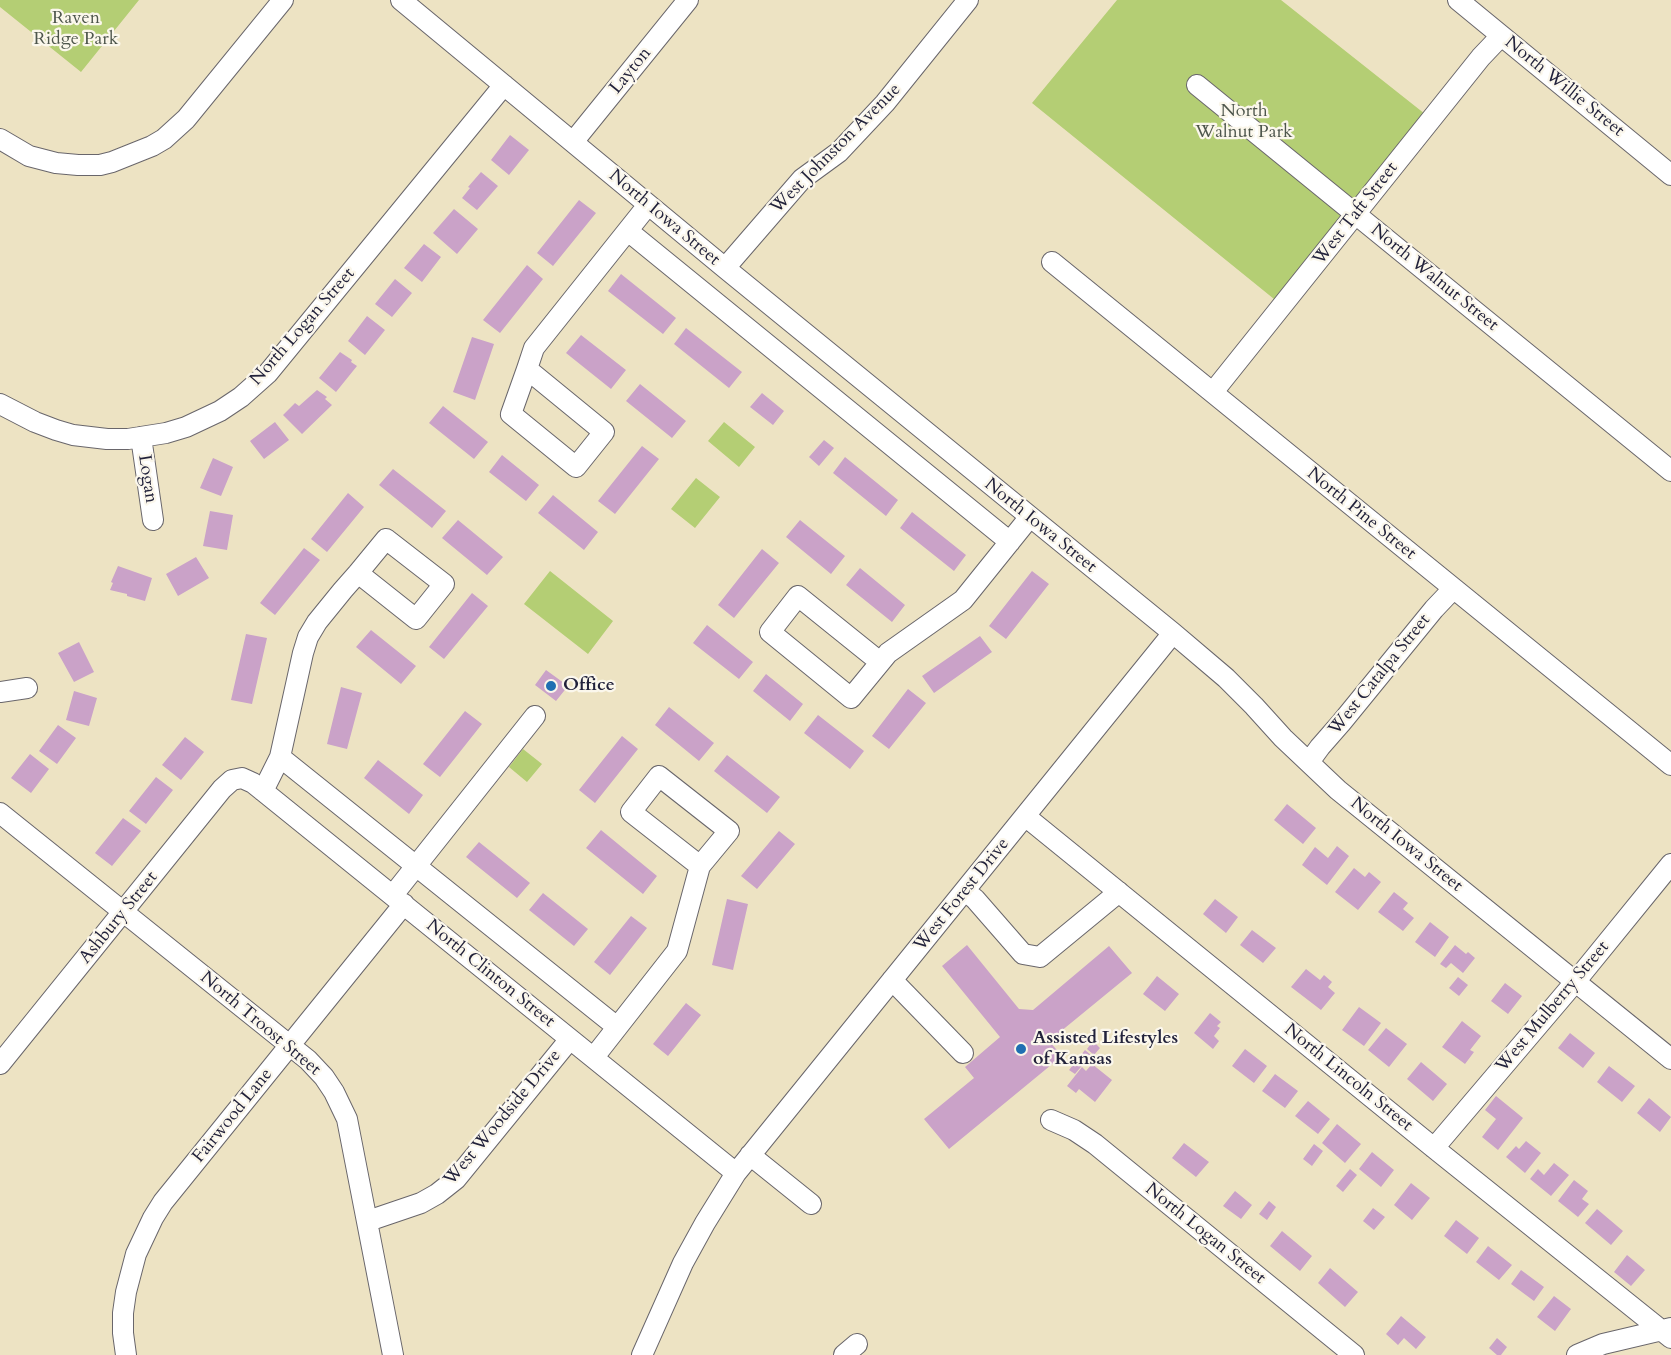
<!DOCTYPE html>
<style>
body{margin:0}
canvas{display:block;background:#ede3c3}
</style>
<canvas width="1671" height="1355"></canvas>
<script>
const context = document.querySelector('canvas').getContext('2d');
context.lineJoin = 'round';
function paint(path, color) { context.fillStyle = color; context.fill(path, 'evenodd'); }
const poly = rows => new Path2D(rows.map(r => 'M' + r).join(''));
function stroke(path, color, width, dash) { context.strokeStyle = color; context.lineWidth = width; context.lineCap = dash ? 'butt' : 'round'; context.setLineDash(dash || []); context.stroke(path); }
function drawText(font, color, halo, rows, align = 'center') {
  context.font = font + ' Cardo,serif'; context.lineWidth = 4.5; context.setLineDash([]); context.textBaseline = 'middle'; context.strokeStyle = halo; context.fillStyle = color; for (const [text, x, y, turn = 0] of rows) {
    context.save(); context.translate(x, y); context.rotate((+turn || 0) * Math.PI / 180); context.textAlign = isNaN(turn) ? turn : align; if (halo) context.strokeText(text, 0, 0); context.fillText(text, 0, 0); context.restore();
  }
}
paint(poly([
 [0,0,139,0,81,72,0,7],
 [1117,0,1281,0,1425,114,1274,299,1032,103],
 [724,422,755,447,739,467,708,441],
 [696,478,720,497,695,528,671,509],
 [550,571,613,621,588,654,524,604],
 [523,749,542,764,527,782,509,767]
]), '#b4ce74');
paint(poly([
 [510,135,529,150,509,175,491,160],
 [481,172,498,186,477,210,462,198,470,188,468,187],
 [579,200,596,213,553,266,537,253],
 [454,209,478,229,457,254,433,233],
 [424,244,441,257,422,282,404,268],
 [527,265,543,279,500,333,483,320],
 [621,274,676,318,663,334,608,291],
 [395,279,412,293,392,317,375,304],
 [367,316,385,330,365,355,348,341],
 [686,328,742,372,729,388,674,344],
 [581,335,626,370,611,389,566,353],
 [472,337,494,344,475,400,453,392],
 [340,352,352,360,351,362,357,366,336,392,319,378],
 [640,384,686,421,672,438,626,401],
 [317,390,327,397,325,399,332,405,302,434,283,415,295,403,299,406],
 [762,393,784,411,773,425,750,407],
 [443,406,488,442,474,459,429,423],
 [275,422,289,440,264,459,250,441],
 [824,440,834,448,819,466,809,457],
 [642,446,659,459,615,514,598,501],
 [502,455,539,485,526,501,489,472],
 [845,457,898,500,886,516,833,473],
 [213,458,233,467,221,496,200,488],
 [393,469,446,511,432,528,379,485],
 [348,493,364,507,327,552,311,539],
 [553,495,598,532,584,550,538,513],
 [210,511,233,515,227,550,203,546],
 [912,512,966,555,954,571,900,528],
 [458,520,503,557,487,575,442,538],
 [800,520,845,556,831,574,786,537],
 [304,548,320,560,275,615,260,603],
 [762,549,779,563,734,618,718,605],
 [196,557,209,578,178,596,166,574],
 [118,566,152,578,145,601,127,596,127,594,110,590,113,583,111,582],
 [860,568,905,605,892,622,846,585],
 [1032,571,1049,584,1006,639,989,626],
 [472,593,488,606,444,659,429,647],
 [707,625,753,662,739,679,693,643],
 [371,630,416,666,401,684,356,647],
 [246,634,267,638,252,704,231,700],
 [980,636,992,652,934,693,922,676],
 [79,642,94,672,74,682,58,653],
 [546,670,568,686,556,701,535,685],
 [766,674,803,704,790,721,753,691],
 [341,687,362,693,347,749,327,744],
 [908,689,926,703,889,749,872,736],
 [74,691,97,698,89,726,66,720],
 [669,707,714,743,699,761,655,725],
 [465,711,482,724,440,777,423,764],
 [818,715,864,751,850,769,804,733],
 [58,725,76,738,57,764,39,751],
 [622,736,638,749,595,803,579,790],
 [185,737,204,752,181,780,162,765],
 [30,754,49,769,31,793,11,778],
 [727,755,780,797,767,813,714,771],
 [378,760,423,795,409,814,364,778],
 [156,777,173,790,146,824,129,811],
 [1287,804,1316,828,1303,844,1274,820],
 [123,818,141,831,112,866,95,853],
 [601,830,657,876,643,894,586,848],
 [779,831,795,844,757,889,741,876],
 [479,842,530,883,517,898,466,857],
 [1337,846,1349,856,1327,885,1302,865,1315,847,1328,858],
 [1354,868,1365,877,1369,872,1381,882,1358,910,1335,892],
 [1394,892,1408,903,1403,909,1414,918,1403,931,1378,912],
 [543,893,588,929,574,946,529,910],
 [727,899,748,904,733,970,712,965],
 [1215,899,1238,917,1226,933,1203,914],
 [631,916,647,928,610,975,594,962],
 [1430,922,1449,937,1435,957,1415,942],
 [1252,930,1276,948,1263,963,1240,945],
 [967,945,1019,1009,1033,1010,1109,946,1132,973,1049,1041,1062,1056,949,1149,924,1119,974,1078,965,1067,1000,1037,942,966],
 [1455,945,1466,954,1468,952,1475,958,1463,973,1451,963,1446,968,1440,964],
 [1306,969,1320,980,1324,975,1332,982,1328,987,1335,993,1321,1010,1291,987],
 [1157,976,1179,994,1165,1011,1143,994],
 [1458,977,1468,985,1459,996,1449,988],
 [1505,983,1522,996,1508,1014,1491,1001],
 [686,1003,701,1015,668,1056,653,1044],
 [1359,1007,1381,1023,1364,1046,1342,1030],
 [1210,1013,1221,1022,1217,1026,1220,1028,1214,1036,1219,1041,1213,1049,1194,1033],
 [1462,1021,1481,1036,1470,1050,1474,1052,1465,1064,1442,1047],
 [1386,1028,1407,1044,1389,1067,1368,1050],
 [1570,1033,1595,1053,1583,1068,1558,1048],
 [1093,1041,1100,1048,1094,1055,1087,1049],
 [1245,1049,1267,1066,1254,1083,1232,1066],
 [1085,1050,1091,1055,1075,1074,1069,1070],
 [1421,1062,1447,1084,1433,1101,1407,1079],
 [1092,1064,1112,1080,1095,1102,1079,1089,1076,1093,1067,1086,1082,1067,1086,1071],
 [1609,1066,1635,1086,1622,1102,1597,1082],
 [1275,1074,1298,1091,1285,1108,1262,1091],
 [1496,1096,1523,1118,1498,1150,1482,1137,1496,1119,1485,1110],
 [1649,1098,1671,1117,1660,1132,1637,1113],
 [1308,1101,1330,1119,1318,1134,1295,1116],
 [1337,1124,1361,1144,1345,1163,1322,1143],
 [1526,1141,1541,1153,1525,1173,1506,1157,1516,1146,1519,1149],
 [1184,1143,1209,1162,1196,1177,1172,1158],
 [1314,1144,1323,1151,1312,1166,1303,1159],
 [1372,1152,1394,1170,1381,1187,1359,1169],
 [1554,1163,1569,1175,1551,1196,1530,1179,1538,1169,1544,1175],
 [1350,1169,1357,1175,1343,1192,1336,1186],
 [1574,1180,1588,1191,1582,1199,1589,1204,1578,1217,1558,1201],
 [1411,1183,1430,1198,1412,1220,1394,1205],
 [1235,1191,1252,1205,1241,1219,1223,1206],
 [1269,1201,1276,1207,1267,1220,1259,1214],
 [1373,1208,1385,1217,1374,1230,1363,1221],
 [1597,1209,1623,1231,1611,1245,1585,1223],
 [1456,1220,1479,1238,1467,1254,1444,1236],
 [1282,1231,1312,1256,1300,1271,1270,1246],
 [1488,1246,1512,1265,1499,1280,1476,1262],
 [1627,1255,1645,1270,1631,1286,1614,1272],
 [1330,1268,1358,1292,1345,1307,1318,1283],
 [1521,1270,1544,1287,1534,1301,1511,1284],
 [1554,1296,1571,1309,1555,1331,1537,1317],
 [1401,1316,1426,1337,1416,1349,1404,1338,1398,1345,1386,1334],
 [1497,1338,1507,1347,1501,1355,1497,1355,1489,1348]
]), '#caa2c8');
const minor = poly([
 [401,0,725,268,1173,633,1226,678,1254,706,1283,738,1338,790,1671,1059],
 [1458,0,1671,175],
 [1197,85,1671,471],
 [0,139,29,156,56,163,78,165,100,165,112,162,152,146,164,139,186,119,283,0],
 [573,142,688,0],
 [628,231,1010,542],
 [1052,262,1671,765],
 [725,268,802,179,839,152,885,103,968,0],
 [527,369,604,432,576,467,511,414,527,369,534,348,648,205],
 [1213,392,1481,57,1501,36],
 [0,404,35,422,56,430,73,435,107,439,128,439,166,433,186,427,220,411,241,397,268,373,504,85],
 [141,437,153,520],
 [880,662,798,596,770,632,851,698,888,653,963,600,1029,518],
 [0,692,27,688],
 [280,757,617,1027],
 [1309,762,1320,747,1341,723,1434,609,1453,589],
 [263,791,280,757,303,653,308,637,317,622,343,590,358,573,386,539,444,584,416,619,358,573],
 [0,813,308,1060,324,1077,334,1092,347,1119,393,1355],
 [1025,816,1434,1148,1671,1338],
 [965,891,975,899,1023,954,1040,957,1119,892],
 [393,895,535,716],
 [892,980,963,1053],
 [594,1057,677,951,700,866,729,831,659,776,631,812,700,866],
 [0,1064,222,789,232,780,242,778,253,783,263,791,736,1173],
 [1051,1120,1074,1130,1095,1144,1354,1355],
 [1434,1148,1575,982,1671,864],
 [750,1155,811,1204],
 [368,1221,421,1203,437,1194,456,1179,570,1039],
 [126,1355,123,1333,123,1313,126,1292,136,1254,153,1218,163,1202,404,904],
 [642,1355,683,1263,705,1223,736,1173,1173,633],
 [844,1355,857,1344],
 [1577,1355,1603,1344,1671,1328]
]);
stroke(minor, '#69666b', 22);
stroke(minor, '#fff', 20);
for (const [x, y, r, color] of [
 [551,686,6,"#1f6fb2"],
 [1021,1049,6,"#1f6fb2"]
]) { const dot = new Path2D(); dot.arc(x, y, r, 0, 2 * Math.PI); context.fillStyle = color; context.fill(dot); stroke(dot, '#fbf7ec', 2); }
drawText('18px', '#4e564c', '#fbf7ec', [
 ["Raven",76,19],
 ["Ridge Park",76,40],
 ["North",1244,112],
 ["Walnut Park",1244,133]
]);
drawText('18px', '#22223b', '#fbf7ec', [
 ["Layton",631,71,-51],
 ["North Willie Street",1564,87,39],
 ["West Johnston Avenue",836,149,-45],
 ["West Taft Street",1356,214,-52],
 ["North Iowa Street",664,218,40],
 ["North Walnut Street",1434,278,39],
 ["North Logan Street",303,327,-49],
 ["Logan",147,479,81],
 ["North Pine Street",1361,514,39],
 ["North Iowa Street",1040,526,39],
 ["West Catalpa Street",1380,675,-51],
 ["North Iowa Street",1406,845,39],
 ["West Forest Drive",962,895,-51],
 ["Ashbury Street",119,918,-51],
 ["North Clinton Street",490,974,39],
 ["West Mulberry Street",1553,1007,-50],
 ["North Troost Street",260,1024,40],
 ["North Lincoln Street",1348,1078,39],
 ["Fairwood Lane",233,1116,-51],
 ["West Woodside Drive",503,1118,-50],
 ["North Logan Street",1205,1234,39]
]);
drawText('bold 18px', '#22223b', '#fbf7ec', [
 ["Office",563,686],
 ["Assisted Lifestyles",1033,1039],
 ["of Kansas",1033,1060]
], 'left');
</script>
